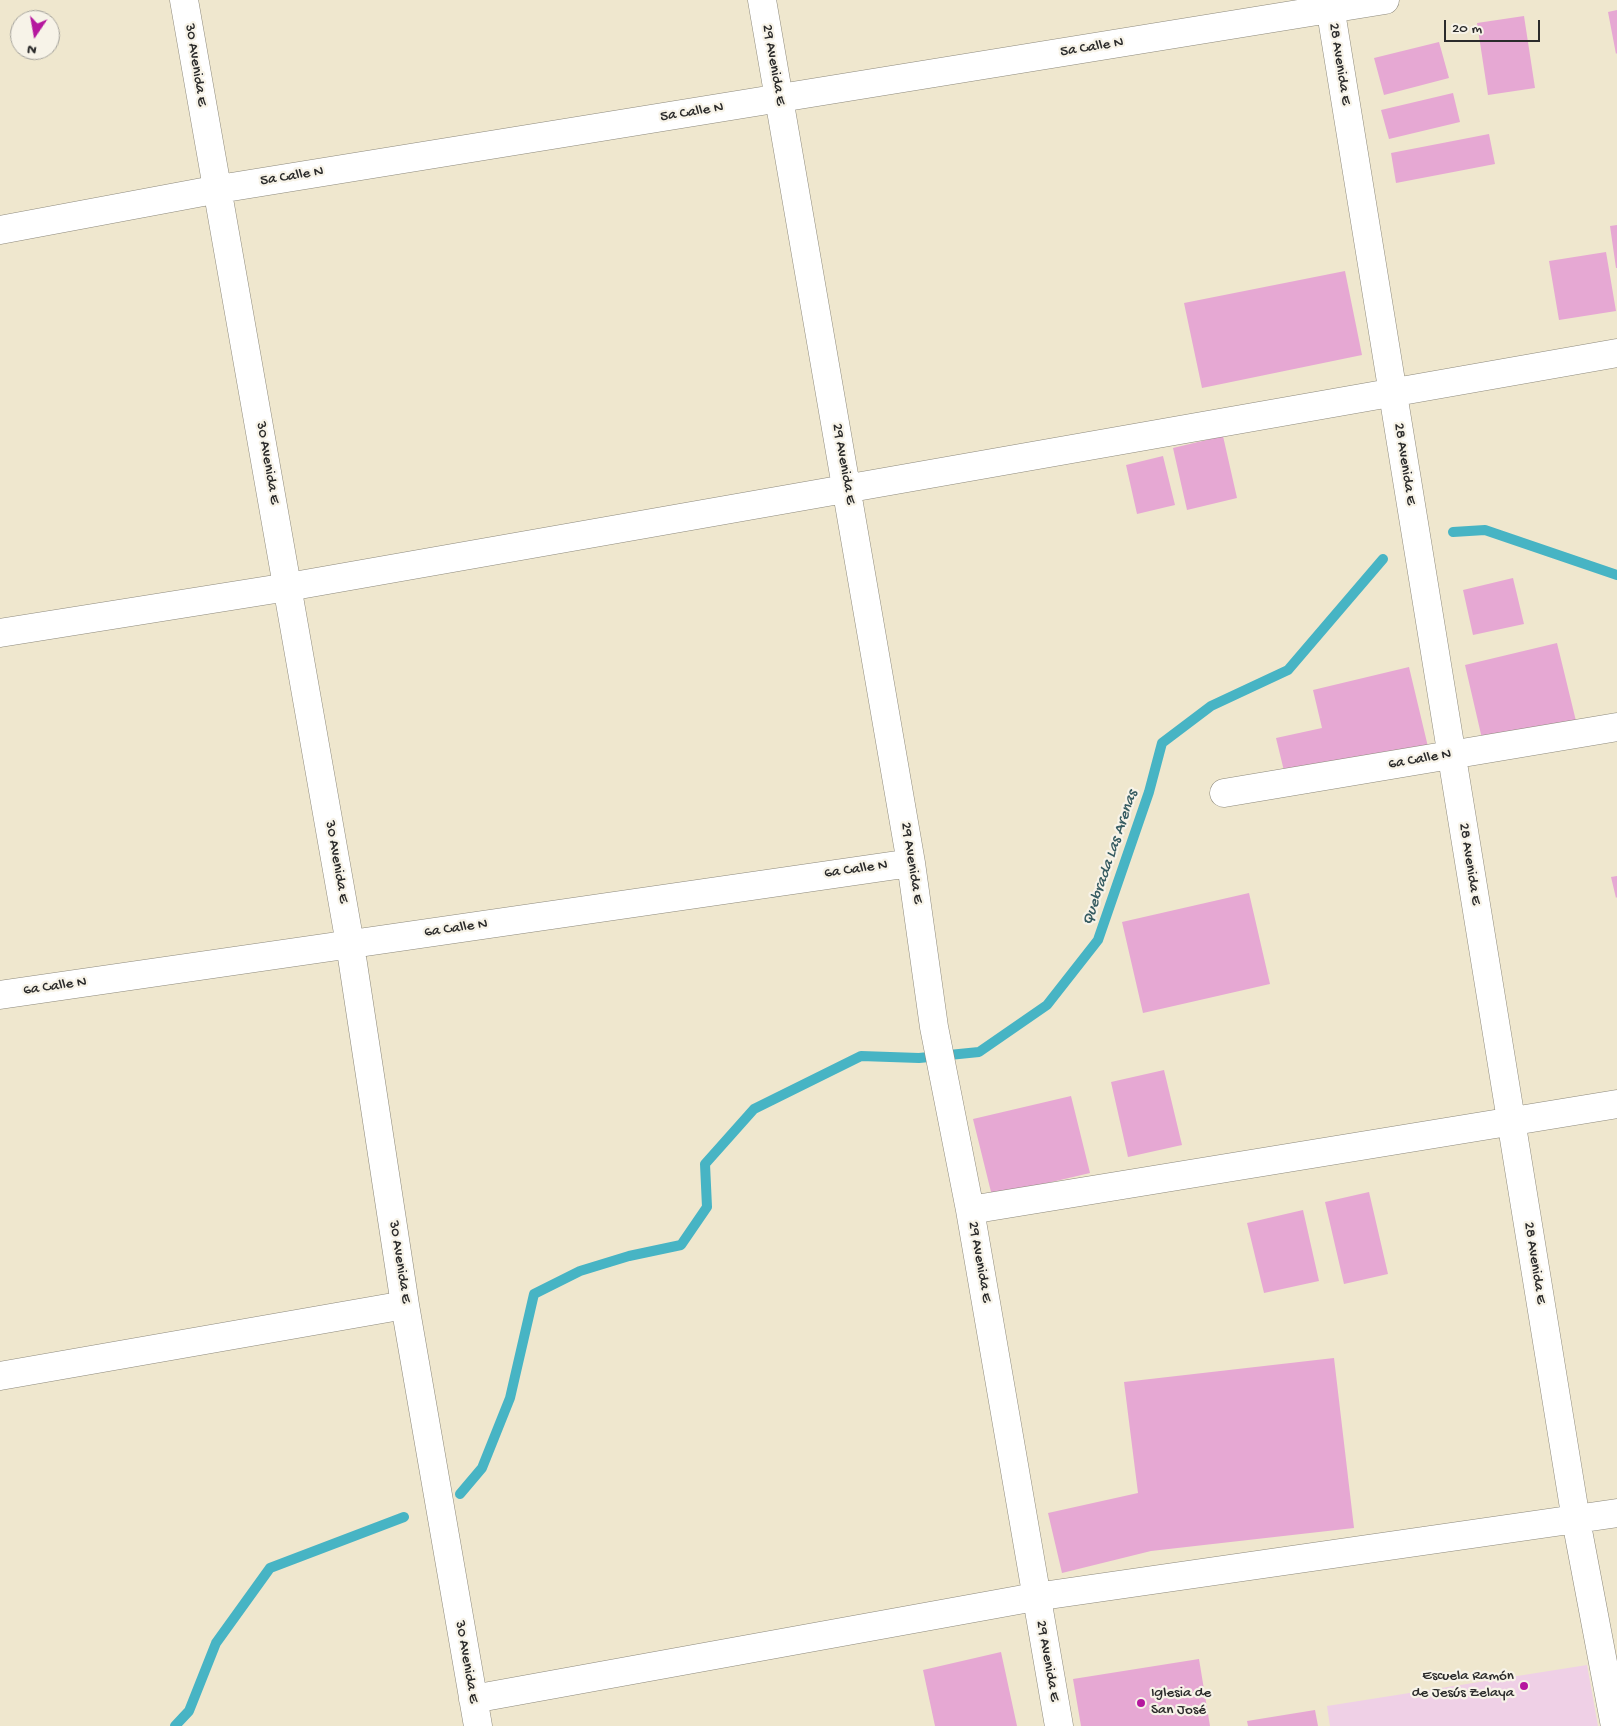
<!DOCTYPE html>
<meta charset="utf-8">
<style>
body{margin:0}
#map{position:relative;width:1617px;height:1726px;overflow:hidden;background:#efe7ce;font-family:"Gochi Hand",sans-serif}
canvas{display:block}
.north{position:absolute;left:10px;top:10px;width:50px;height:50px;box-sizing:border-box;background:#f7f3e8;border:1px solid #a5a39c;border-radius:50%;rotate:192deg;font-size:14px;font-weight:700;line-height:20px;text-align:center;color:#2b2b2b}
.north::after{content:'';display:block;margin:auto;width:18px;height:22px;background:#b5179e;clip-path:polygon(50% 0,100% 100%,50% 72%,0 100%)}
.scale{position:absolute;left:1444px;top:20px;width:96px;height:22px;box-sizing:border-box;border:2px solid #2b2b2b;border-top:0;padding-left:6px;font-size:15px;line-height:18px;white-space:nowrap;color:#2b2b2b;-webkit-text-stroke:4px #f7f3e8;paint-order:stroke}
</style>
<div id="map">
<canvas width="1617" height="1726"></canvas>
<div class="north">N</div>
<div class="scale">20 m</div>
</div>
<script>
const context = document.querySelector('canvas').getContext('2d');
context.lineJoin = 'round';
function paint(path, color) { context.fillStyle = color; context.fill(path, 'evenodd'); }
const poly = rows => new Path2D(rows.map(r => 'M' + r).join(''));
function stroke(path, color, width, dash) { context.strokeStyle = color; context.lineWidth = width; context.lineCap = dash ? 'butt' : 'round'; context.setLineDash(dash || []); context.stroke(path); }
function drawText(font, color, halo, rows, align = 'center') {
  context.font = font + ' "Gochi Hand",sans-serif'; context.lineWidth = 4.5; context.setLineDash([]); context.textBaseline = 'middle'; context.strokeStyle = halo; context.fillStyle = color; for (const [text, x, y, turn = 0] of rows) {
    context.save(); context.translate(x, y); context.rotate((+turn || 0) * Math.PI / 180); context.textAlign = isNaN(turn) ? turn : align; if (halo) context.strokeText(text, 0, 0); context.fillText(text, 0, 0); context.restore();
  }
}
paint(poly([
 [1587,1665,1598,1726,1330,1726,1327,1706]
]), '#efd0e6');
stroke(poly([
 [1453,532,1485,530,1617,575],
 [460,1494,482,1468,510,1398,534,1294,580,1271,629,1256,681,1245,707,1207,705,1164,754,1109,861,1056,919,1058,979,1052,1047,1005,1098,940,1149,792,1162,743,1211,706,1288,670,1383,559],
 [175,1726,189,1711,216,1643,270,1568,404,1517]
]), '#47b4c4', 10);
paint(poly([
 [1617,10,1617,53,1616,54,1608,12],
 [1524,16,1535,88,1488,95,1477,23],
 [1439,42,1449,78,1384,95,1374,58],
 [1453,93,1460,122,1389,139,1381,110],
 [1489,134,1495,164,1396,183,1391,153],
 [1617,225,1617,268,1616,268,1610,226],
 [1606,252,1616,311,1559,320,1549,261],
 [1345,271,1362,355,1202,388,1184,303],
 [1223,436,1237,498,1187,510,1173,448],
 [1163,456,1175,505,1137,514,1126,465],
 [1513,578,1524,624,1473,635,1463,590],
 [1557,643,1576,721,1483,743,1465,665],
 [1409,667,1429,751,1285,775,1276,738,1322,728,1313,690],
 [1617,876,1617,897,1616,898,1611,877],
 [1249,893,1270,984,1143,1013,1122,922],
 [1164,1070,1182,1145,1128,1157,1111,1082],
 [1071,1096,1090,1173,992,1196,973,1119],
 [1369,1192,1388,1274,1344,1284,1325,1202],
 [1303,1210,1319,1281,1264,1293,1247,1223],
 [1334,1358,1354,1528,1151,1551,1062,1573,1048,1513,1138,1493,1124,1382],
 [1001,1652,1017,1726,935,1726,923,1670],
 [1199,1659,1210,1726,1081,1726,1073,1679],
 [1315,1710,1318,1726,1248,1726,1247,1721]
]), '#e6a8d3');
const minor = poly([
 [184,0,350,944,405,1305,478,1726],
 [762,0,911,863,934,1027,970,1210,1059,1726],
 [1329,0,1576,1520,1615,1726],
 [0,230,219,189,1385,0],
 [0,633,288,587,1617,353],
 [1224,793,1617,727],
 [0,995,911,863],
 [970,1210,1617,1104],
 [0,1376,405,1305],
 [473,1699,1035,1597,1617,1513]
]);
stroke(minor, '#8d897c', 29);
stroke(minor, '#fff', 28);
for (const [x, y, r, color] of [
 [1524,1686,5,"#b5179e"],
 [1141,1703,5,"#b5179e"]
]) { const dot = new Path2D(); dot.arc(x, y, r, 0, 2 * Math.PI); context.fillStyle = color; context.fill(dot); stroke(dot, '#f7f3e8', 2); }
drawText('15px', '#2b2b2b', '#f7f3e8', [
 ["5a Calle N",1092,48,-9],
 ["28 Avenida E",1339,64,81],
 ["30 Avenida E",195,65,81],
 ["29 Avenida E",773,65,80],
 ["5a Calle N",692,113,-9],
 ["5a Calle N",292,177,-9],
 ["30 Avenida E",267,463,80],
 ["29 Avenida E",843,464,80],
 ["28 Avenida E",1404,464,81],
 ["6a Calle N",1420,760,-10],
 ["30 Avenida E",336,862,80],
 ["29 Avenida E",911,863,81],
 ["28 Avenida E",1469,864,81],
 ["6a Calle N",856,870,-8],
 ["6a Calle N",456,929,-8],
 ["6a Calle N",55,987,-8],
 ["30 Avenida E",399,1262,81],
 ["29 Avenida E",979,1262,80],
 ["28 Avenida E",1534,1263,81],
 ["29 Avenida E",1047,1661,80],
 ["30 Avenida E",466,1662,80]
]);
drawText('15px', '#2b2b2b', '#f7f3e8', [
 ["Escuela Ramón",1514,1677],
 ["de Jesús Zelaya",1514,1694],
 ["Iglesia de",1151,1694,"left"],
 ["San José",1151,1711,"left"]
], 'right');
drawText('italic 16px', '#355b61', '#f7f3e8', [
 ["Quebrada Las Arenas",1111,858,-71]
]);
</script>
